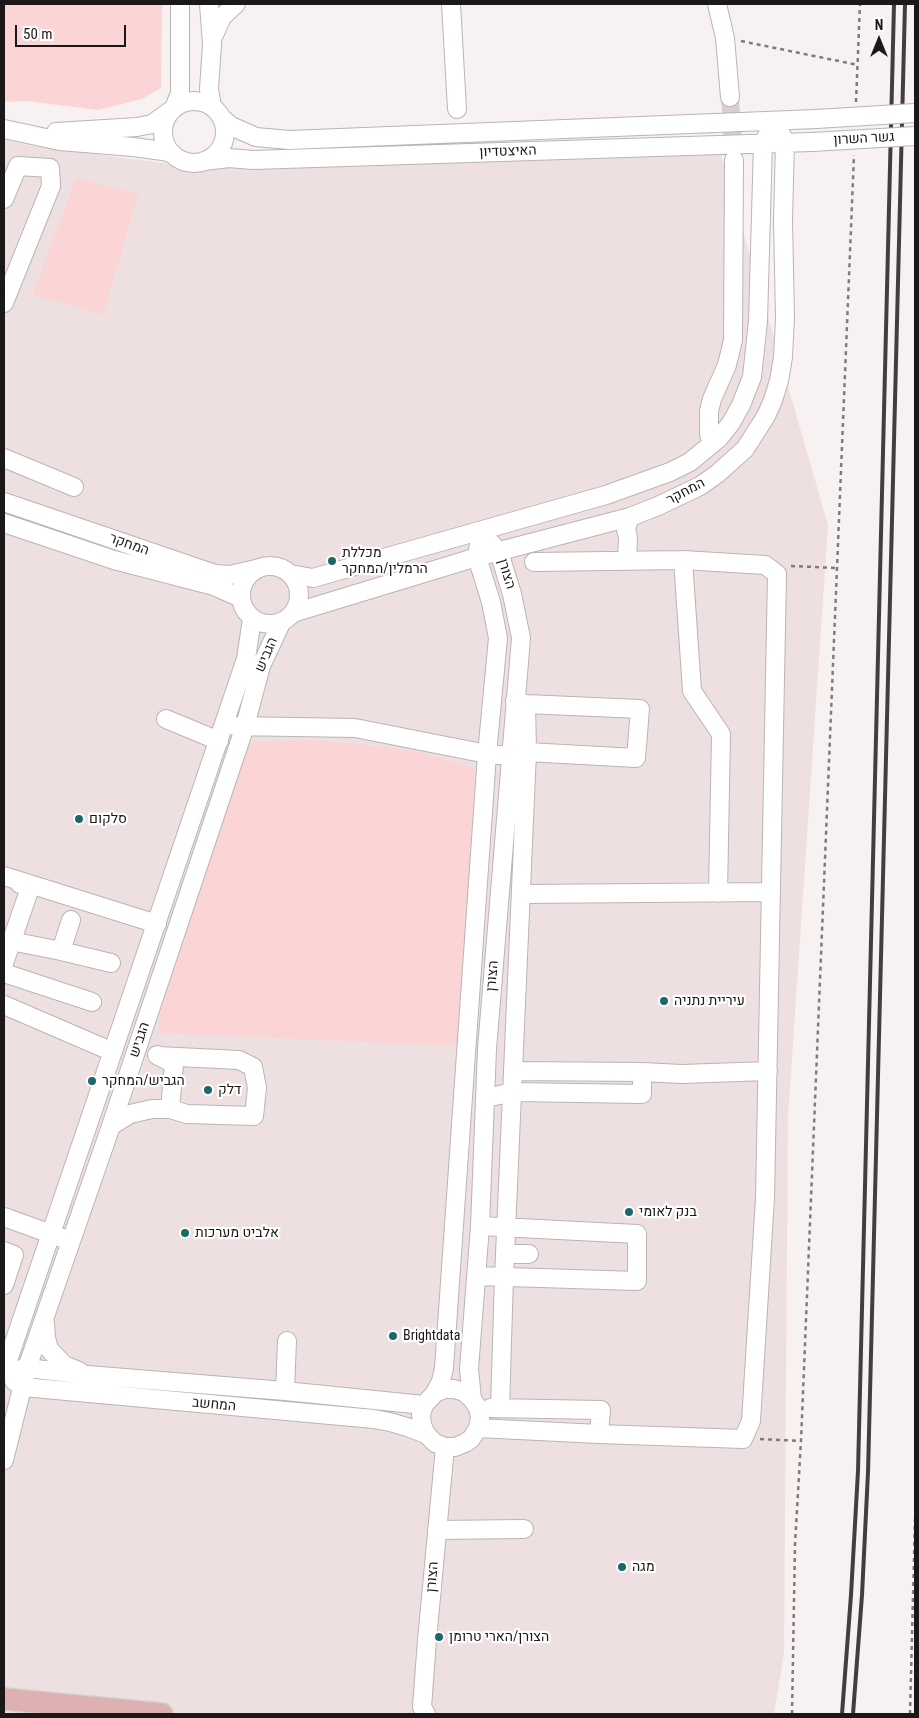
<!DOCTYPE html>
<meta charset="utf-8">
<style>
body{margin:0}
#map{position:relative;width:919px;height:1718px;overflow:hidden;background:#f8f1f1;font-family:"Roboto Condensed",sans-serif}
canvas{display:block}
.frame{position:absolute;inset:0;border:5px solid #1a1818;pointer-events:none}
.north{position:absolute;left:854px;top:15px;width:50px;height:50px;-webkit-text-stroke:4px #fff;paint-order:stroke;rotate:0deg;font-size:14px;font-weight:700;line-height:20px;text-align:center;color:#1a1818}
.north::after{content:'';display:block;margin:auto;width:18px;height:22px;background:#1a1818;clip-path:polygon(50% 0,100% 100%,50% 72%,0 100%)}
.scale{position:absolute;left:15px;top:25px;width:111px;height:22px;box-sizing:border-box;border:2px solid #1a1818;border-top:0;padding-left:6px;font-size:15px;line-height:18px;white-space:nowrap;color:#1a1818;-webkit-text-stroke:4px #fff;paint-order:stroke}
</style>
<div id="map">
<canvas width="919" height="1718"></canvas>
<div class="frame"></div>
<div class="north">N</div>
<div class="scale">50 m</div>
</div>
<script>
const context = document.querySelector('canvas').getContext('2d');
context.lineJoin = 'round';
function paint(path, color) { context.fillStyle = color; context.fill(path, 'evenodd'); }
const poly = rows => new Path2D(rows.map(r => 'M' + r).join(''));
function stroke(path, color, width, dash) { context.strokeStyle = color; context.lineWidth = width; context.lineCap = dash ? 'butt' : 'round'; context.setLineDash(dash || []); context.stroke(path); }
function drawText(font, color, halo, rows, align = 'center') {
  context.font = font + ' "Roboto Condensed",Heebo,sans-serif'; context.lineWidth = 4.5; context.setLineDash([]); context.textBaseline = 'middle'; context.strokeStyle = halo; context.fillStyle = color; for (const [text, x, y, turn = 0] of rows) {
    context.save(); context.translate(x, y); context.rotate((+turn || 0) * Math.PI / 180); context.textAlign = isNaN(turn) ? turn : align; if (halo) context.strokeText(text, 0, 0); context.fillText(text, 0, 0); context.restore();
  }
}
paint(poly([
 [4,139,32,146,165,163,180,171,202,171,216,167,720,151,828,525,788,1117,784,1655,774,1714,4,1714]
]), '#eee0e0');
paint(poly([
 [4,4,162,4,161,88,142,99,98,110,26,101,4,102],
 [76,178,138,194,103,315,33,295],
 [316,740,410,750,475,768,460,1046,158,1033,161,1005,248,742]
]), '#fbd4d5');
stroke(poly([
 [730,97,734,159]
]), '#d7d0d0', 18, [18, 9]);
const minor = poly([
 [209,4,212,44,209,89,212,106],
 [451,4,457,109],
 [717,4,725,38,730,97],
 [213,37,222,17,236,4],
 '163 132a31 31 0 1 1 62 0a31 31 0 1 1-62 0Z',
 [174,108,180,93,180,4],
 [223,119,231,126,256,137,289,140,816,119],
 [4,129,60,141,133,147,163,151,173,154],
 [56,132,137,127,152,124,170,111],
 [204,161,229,158,253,160,812,142],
 [4,199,18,166,50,168,51,186,4,303],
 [712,444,709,434,709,411,712,399,727,365,733,340,734,160],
 [4,458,74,487],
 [4,502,215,574,230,575,256,569],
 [4,523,114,560,214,586,241,598],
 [627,560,628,538,626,529,630,517],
 [683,560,692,691,721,734,718,893],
 [534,562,683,560,765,565,777,574,765,1198,751,1421,743,1439,599,1434],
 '241 595a29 29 0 1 1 58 0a29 29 0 1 1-58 0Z',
 [290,574,313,578,606,495,670,472,690,462,719,438,731,423,741,405,752,377,758,321,763,143,775,121],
 [293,613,477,557,630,517,658,506,700,486,717,474,745,449,766,416,773,400,779,381,783,357,785,318,783,220,785,142,775,121],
 [166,719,219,741],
 [234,726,355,728,487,754,512,756,527,752,636,758,640,709,526,704,515,701],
 [4,876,157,924],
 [521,894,771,892],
 [11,941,61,951,111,963],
 [61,951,71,920],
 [4,963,31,885,20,884],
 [4,973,92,1002],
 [4,1005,113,1052],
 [158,1056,239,1060,253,1067,257,1088,254,1116,187,1114,170,1109],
 [642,1072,682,1074,768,1071],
 [486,1098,513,1092,642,1094,642,1072,513,1071],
 [111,1126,130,1114,152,1109,170,1109,174,1064,157,1055],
 [4,1217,62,1238],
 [4,1251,14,1255,4,1285],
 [505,1254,529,1254],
 [476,1276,637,1281,637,1234,480,1226],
 [45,1323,46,1338,49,1349,64,1365,79,1371],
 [16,1370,27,1368,88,1375,285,1391,424,1405],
 [4,1372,246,659,252,619],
 [14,1381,23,1387,374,1419,390,1422,410,1428,426,1434,435,1443,445,1447,455,1447,465,1443,471,1439,478,1428,480,1418,478,1408,472,1399,464,1392,454,1389,445,1389,435,1393,424,1405,421,1415,422,1425,426,1434],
 [285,1391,287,1341],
 [435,1393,441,1381,444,1368,487,754,498,638,491,602,477,557,481,532],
 [472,1399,469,1369,480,1226,487,1049,521,638,512,594,499,552,481,532],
 [500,1408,504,1277,527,752,526,704],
 [478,1428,599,1434,601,1410,490,1408],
 [4,1460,27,1368,111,1126,245,726,261,666,282,621],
 [437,1530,524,1529],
 [426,1714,422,1707,427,1640,445,1447]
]);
const major = poly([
 [4,1699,162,1714]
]);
stroke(minor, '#bab4b4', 20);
stroke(major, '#d1d1d1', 24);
stroke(poly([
 [741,41,858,65],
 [856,102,860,4],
 [791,566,837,568],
 [760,1439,801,1441],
 [792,1714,795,1544,801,1441,854,155],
 [910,1714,915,1519]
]), '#7f7b7b', 2.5, [4, 4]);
stroke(minor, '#fff', 18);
stroke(major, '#dfb0b2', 21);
stroke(poly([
 [842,1714,851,1595,858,1471,894,4],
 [853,1714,862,1595,868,1472,905,4]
]), '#413e3e', 4);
const minorBridge = poly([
 [816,119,915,113],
 [812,142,915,136]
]);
stroke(minorBridge, '#bab4b4', 20, []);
stroke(minorBridge, '#fff', 18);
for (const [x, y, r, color] of [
 [332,561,5,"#1b6866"],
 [79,819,5,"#1b6866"],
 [664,1001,5,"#1b6866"],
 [92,1081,5,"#1b6866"],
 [208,1090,5,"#1b6866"],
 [629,1212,5,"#1b6866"],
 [185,1233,5,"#1b6866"],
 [393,1336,5,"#1b6866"],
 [622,1567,5,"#1b6866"],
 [439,1637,5,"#1b6866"]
]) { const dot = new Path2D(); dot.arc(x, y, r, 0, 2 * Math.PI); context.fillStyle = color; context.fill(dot); stroke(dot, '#fff', 2); }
drawText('14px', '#1a1818', '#fff', [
 ["גשר השרון",864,139,-3],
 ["האיצטדיון",508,152,-2],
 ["המחקר",686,492,-28],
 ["המחקר",129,545,19],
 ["הצורן",506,574,73],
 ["הגביש",267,655,-67],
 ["הצורן",493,976,-85],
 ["הגביש",140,1040,-71],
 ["המחשב",214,1405,5],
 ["הצורן",433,1577,-85]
]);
drawText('14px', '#1a1818', '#fff', [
 ["מכללת",342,553],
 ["הרמלין/המחקר",342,569],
 ["סלקום",89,819],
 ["עיריית נתניה",674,1001],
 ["הגביש/המחקר",102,1081],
 ["דלק",218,1090],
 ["בנק לאומי",639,1212],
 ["אלביט מערכות",195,1233],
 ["Brightdata",403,1336],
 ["מגה",632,1567],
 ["הצורן/הארי טרומן",449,1637]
], 'left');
</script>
